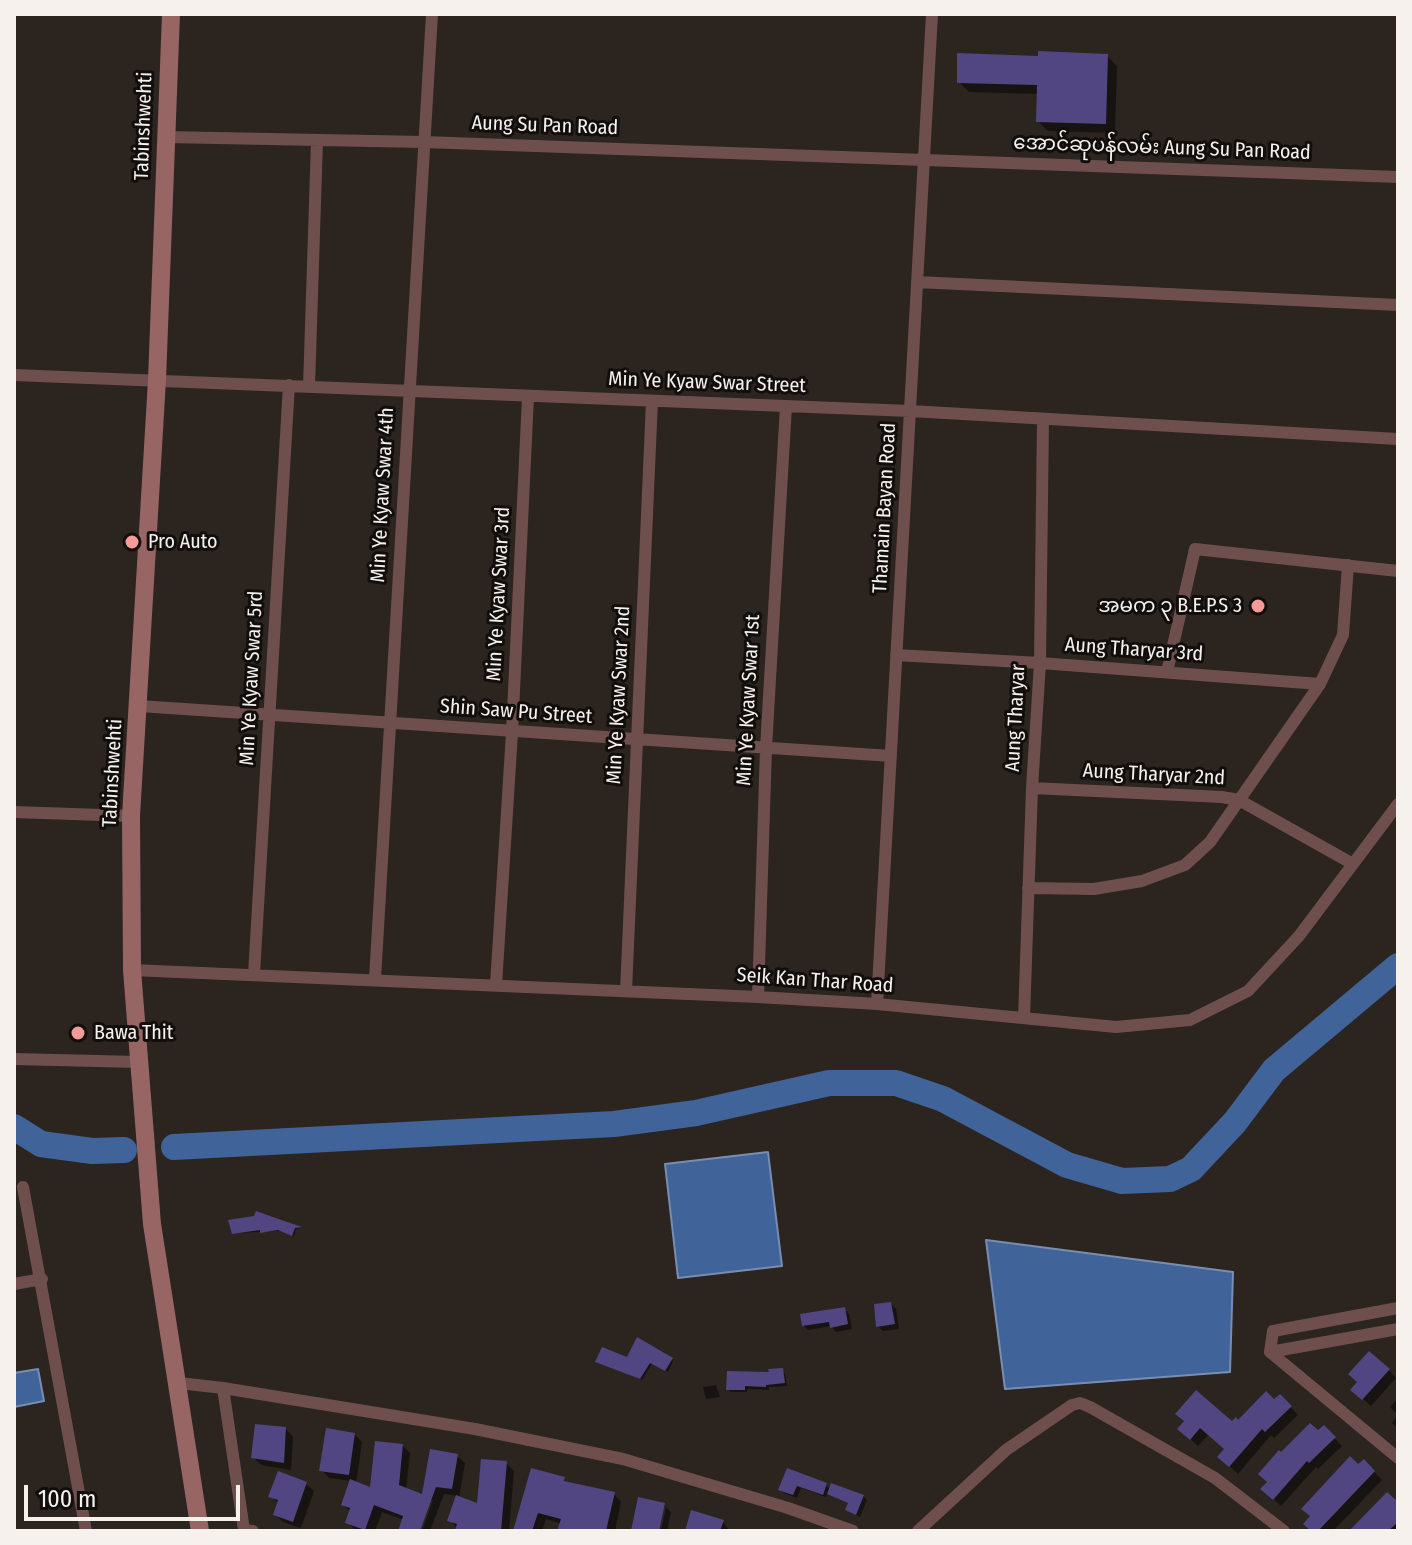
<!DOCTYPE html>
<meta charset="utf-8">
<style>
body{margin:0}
#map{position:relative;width:1412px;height:1545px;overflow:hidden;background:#2c241f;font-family:"Fira Sans Condensed",sans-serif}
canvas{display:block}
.frame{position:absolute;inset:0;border:16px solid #f7f1ee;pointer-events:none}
.scale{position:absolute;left:24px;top:1485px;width:216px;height:36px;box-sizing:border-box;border:4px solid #f7f1ee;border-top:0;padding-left:10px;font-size:24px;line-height:28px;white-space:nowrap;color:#f7f1ee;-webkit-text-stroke:6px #120e0c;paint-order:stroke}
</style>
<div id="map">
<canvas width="1412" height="1545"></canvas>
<div class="frame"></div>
<div class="scale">100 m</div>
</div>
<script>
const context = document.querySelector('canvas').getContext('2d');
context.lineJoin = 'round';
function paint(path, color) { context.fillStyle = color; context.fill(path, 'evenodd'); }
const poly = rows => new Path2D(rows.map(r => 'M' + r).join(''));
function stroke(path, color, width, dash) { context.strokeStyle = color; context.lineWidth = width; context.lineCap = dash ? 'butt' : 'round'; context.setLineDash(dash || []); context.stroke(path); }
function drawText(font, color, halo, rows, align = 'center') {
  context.font = font + ' "Fira Sans Condensed","Noto Sans Myanmar",sans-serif'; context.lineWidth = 6; context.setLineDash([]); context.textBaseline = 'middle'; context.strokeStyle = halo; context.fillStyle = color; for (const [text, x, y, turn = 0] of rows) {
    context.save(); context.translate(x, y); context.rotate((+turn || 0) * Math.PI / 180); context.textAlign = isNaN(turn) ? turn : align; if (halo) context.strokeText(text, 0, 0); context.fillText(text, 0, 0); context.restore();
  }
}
const water = poly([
 [768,1152,782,1266,678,1278,665,1164,768,1152],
 [986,1240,1233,1272,1230,1372,1005,1389,986,1240],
 [38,1369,44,1401,14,1407,14,1373,38,1369]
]);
paint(water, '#406399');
stroke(water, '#778eb2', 2);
paint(poly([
 [1107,56,1117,66,1115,133,1048,131,1038,121,1039,94,969,92,959,82],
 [257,1214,300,1229,296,1229,294,1236,281,1231,233,1233,255,1218],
 [891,1304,896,1309,899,1329,883,1331,878,1326],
 [844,1309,849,1314,852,1329,836,1332,831,1326,808,1330,803,1325],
 [672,1359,673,1361,668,1372,652,1364,642,1380,597,1362],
 [782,1370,785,1374,787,1386,769,1387,769,1390,747,1389,747,1392,731,1392,728,1389],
 [1389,1370,1396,1378,1371,1406,1361,1397],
 [716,1385,720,1397,706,1399,703,1387],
 [1280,1397,1298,1415,1274,1438,1271,1435,1238,1474,1220,1457,1226,1449,1209,1434,1198,1446,1180,1429,1233,1424],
 [1398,1398,1398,1415,1390,1407],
 [1398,1415,1398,1429,1392,1423],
 [1324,1428,1342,1446,1318,1469,1316,1467,1281,1506,1271,1497],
 [286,1429,293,1437,291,1470,261,1465,253,1457],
 [354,1434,362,1442,356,1484,372,1489,402,1445,410,1453,406,1490,424,1496,457,1456,465,1463,459,1498,479,1506,506,1463,514,1471,509,1531,457,1531,458,1529,450,1520,458,1496,444,1494,430,1531,422,1531,433,1500,429,1500,418,1531,402,1531,404,1520,382,1512,375,1531,355,1530,348,1522,351,1512,343,1504,351,1481,329,1478,322,1470],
 [1364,1461,1382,1480,1333,1531,1313,1531],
 [788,1471,825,1485,831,1490,863,1496,867,1500,860,1517,847,1510,850,1504,828,1492,826,1497,801,1488,797,1498,784,1493,780,1489],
 [564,1479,569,1484,614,1494,621,1502,615,1531,559,1531,562,1524,546,1519,542,1531,515,1531],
 [306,1484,314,1491,301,1528,283,1522,275,1514,279,1504,271,1496],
 [1398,1504,1398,1531,1353,1531],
 [664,1505,671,1512,667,1531,661,1531,666,1507,662,1507,657,1531,633,1531],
 [723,1522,730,1531,687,1531]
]), '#0007');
stroke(poly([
 [14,1127,41,1144,92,1151,124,1150],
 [174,1147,614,1124,696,1113,829,1083,896,1083,943,1099,1067,1165,1122,1181,1170,1179,1191,1169,1235,1122,1274,1070,1398,966]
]), '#406399', 26);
paint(poly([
 [1038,51,1108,54,1106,124,1036,122,1037,85,957,83,957,53,1038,56],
 [256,1211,267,1215,302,1227,295,1228,292,1236,278,1230,260,1233,260,1230,232,1234,228,1220,254,1216],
 [891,1302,895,1324,876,1327,874,1304],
 [845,1307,848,1324,830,1328,829,1322,802,1326,800,1314],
 [637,1337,673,1358,665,1371,650,1363,640,1379,595,1362,602,1347,627,1357],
 [1369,1351,1390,1369,1362,1400,1350,1390,1357,1382,1348,1374],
 [783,1368,785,1383,766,1385,766,1387,745,1386,745,1390,726,1390,727,1371,769,1372,768,1369],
 [1196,1390,1232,1421,1236,1417,1238,1420,1266,1391,1274,1399,1280,1394,1292,1406,1265,1432,1262,1429,1229,1467,1217,1457,1224,1449,1200,1428,1190,1440,1177,1429,1184,1421,1175,1414],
 [1310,1423,1318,1430,1324,1425,1336,1437,1309,1463,1307,1461,1273,1500,1260,1489,1267,1482,1258,1474,1279,1450,1281,1452],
 [255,1424,286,1427,284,1463,251,1458],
 [326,1428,355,1433,349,1475,319,1471],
 [375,1441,403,1444,399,1485,422,1494,430,1449,458,1454,452,1489,436,1487,420,1531,398,1531,403,1516,374,1505,365,1530,345,1523,350,1508,341,1505,350,1479,370,1487],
 [1350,1456,1358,1464,1364,1459,1375,1471,1318,1531,1311,1531,1303,1524,1310,1516,1301,1509],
 [481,1459,507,1461,501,1531,455,1531,457,1524,447,1521,456,1495,477,1503],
 [531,1468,565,1477,564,1481,615,1492,606,1531,557,1531,561,1519,538,1513,532,1531,513,1531],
 [787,1468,827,1483,823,1495,797,1486,793,1495,778,1490],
 [278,1471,307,1482,293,1522,273,1515,278,1500,268,1497],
 [831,1483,864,1495,856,1515,845,1510,848,1503,827,1494],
 [1387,1492,1398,1502,1398,1522,1388,1531,1349,1531],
 [638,1497,665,1503,659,1531,631,1531],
 [691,1510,724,1520,720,1531,685,1531]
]), '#524682');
stroke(poly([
 [165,137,424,142,1398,177],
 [917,282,1398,305],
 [14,375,910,411,1398,439],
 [309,387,317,141],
 [896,655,1040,663,1320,684],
 [1167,672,1195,549,1398,571],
 [139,706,891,756],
 [1032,788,1222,797,1239,800,1353,864],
 [14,812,131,816],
 [1028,888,1094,889,1142,881,1185,865,1210,842,1320,684,1343,635,1348,565],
 [132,970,758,997,877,1004,1116,1027,1190,1020,1248,991,1299,936,1398,804],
 [254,974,289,385],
 [375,979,432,14],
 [496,985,512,733,528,397],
 [626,991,652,401],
 [758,997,766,748,786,406],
 [877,1004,932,14],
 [1024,1018,1032,788,1040,663,1043,419],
 [14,1059,138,1062],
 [23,1187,86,1531],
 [14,1284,42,1279],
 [1270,1352,1398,1458],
 [1270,1352,1273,1331,1398,1308],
 [1270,1352,1398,1329],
 [179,1383,223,1388],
 [253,1531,244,1530,223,1388,475,1429,623,1459,788,1508,853,1531],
 [918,1531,1006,1450,1072,1405,1080,1403,1090,1407,1215,1478,1284,1531]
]), '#6e4f4d', 12);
stroke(poly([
 [171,14,157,380,131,816,132,970,152,1224,200,1531]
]), '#976563', 18);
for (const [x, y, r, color] of [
 [132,542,8,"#f59b97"],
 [1258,606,8,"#f59b97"],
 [78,1033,8,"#f59b97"]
]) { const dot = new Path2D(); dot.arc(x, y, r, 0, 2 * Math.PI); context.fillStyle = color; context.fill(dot); stroke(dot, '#120e0c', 3); }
drawText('20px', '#f7f1ee', '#120e0c', [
 ["Tabinshwehti",144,126,-88],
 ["Aung Su Pan Road",545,126,2],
 ["အောင်ဆုပန်လမ်း Aung Su Pan Road",1162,148,2],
 ["Min Ye Kyaw Swar Street",707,383,2],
 ["Min Ye Kyaw Swar 4th",383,495,-87],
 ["Thamain Bayan Road",885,508,-87],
 ["Min Ye Kyaw Swar 3rd",499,594,-87],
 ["Aung Tharyar 3rd",1134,650,4],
 ["Min Ye Kyaw Swar 5rd",252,678,-87],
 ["Min Ye Kyaw Swar 2nd",619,695,-87],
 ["Min Ye Kyaw Swar 1st",749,700,-87],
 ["Shin Saw Pu Street",516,712,4],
 ["Aung Tharyar",1016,718,-87],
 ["Tabinshwehti",113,773,-87],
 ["Aung Tharyar 2nd",1154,775,3],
 ["Seik Kan Thar Road",815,981,4]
]);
drawText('20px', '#f7f1ee', '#120e0c', [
 ["Pro Auto",148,542],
 ["အမက ၃ B.E.P.S 3",1242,606,"right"],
 ["Bawa Thit",94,1033]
], 'left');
</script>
